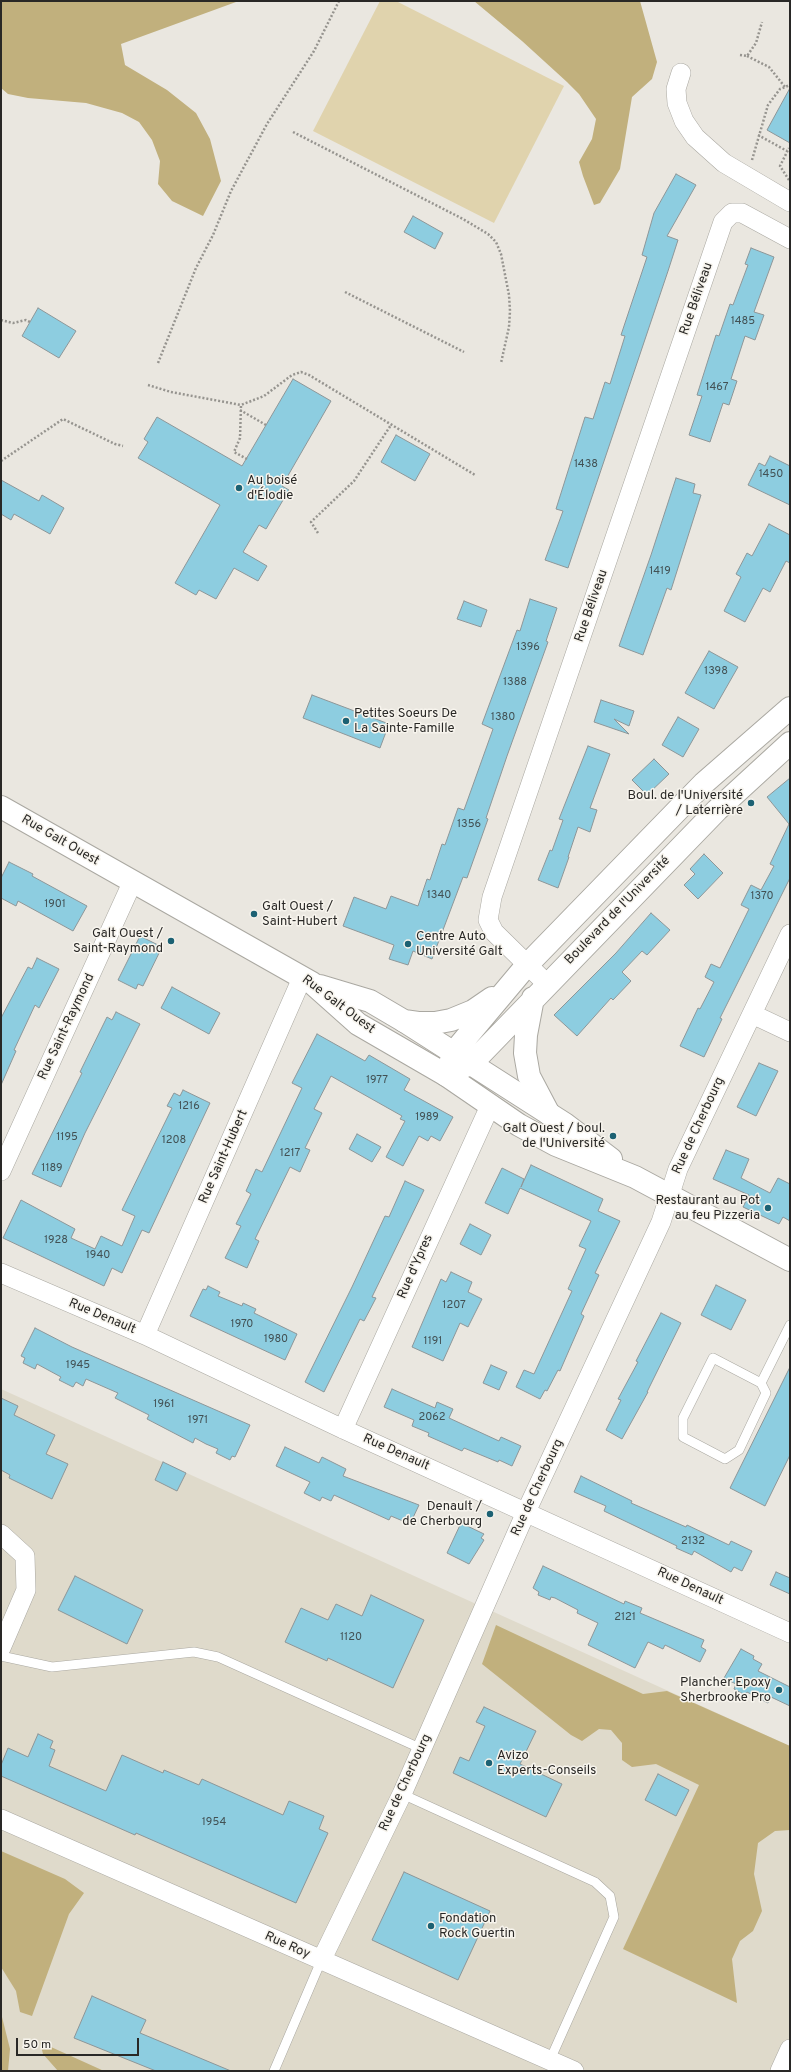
<!DOCTYPE html>
<meta charset="utf-8">
<style>
body{margin:0}
#map{position:relative;width:791px;height:2072px;overflow:hidden;background:#eae7e0;font-family:Overpass,sans-serif}
canvas{display:block}
.frame{position:absolute;inset:0;border:2px solid #292826;pointer-events:none}
.scale{position:absolute;left:16px;top:2038px;width:123px;height:18px;box-sizing:border-box;border:2px solid #292826;border-top:0;padding-left:5px;font-size:12px;line-height:14px;white-space:nowrap;color:#292826;-webkit-text-stroke:3px #f7f4ed;paint-order:stroke}
</style>
<div id="map">
<canvas width="791" height="2072"></canvas>
<div class="frame"></div>
<div class="scale">50 m</div>
</div>
<script>
const context = document.querySelector('canvas').getContext('2d');
context.lineJoin = 'round';
function paint(path, color) { context.fillStyle = color; context.fill(path, 'evenodd'); }
const poly = rows => new Path2D(rows.map(r => 'M' + r).join(''));
function stroke(path, color, width, dash) { context.strokeStyle = color; context.lineWidth = width; context.lineCap = dash ? 'butt' : 'round'; context.setLineDash(dash || []); context.stroke(path); }
function drawText(font, color, halo, rows, align = 'center') {
  context.font = font + ' Overpass,sans-serif'; context.lineWidth = 3; context.setLineDash([]); context.textBaseline = 'middle'; context.strokeStyle = halo; context.fillStyle = color; for (const [text, x, y, turn = 0] of rows) {
    context.save(); context.translate(x, y); context.rotate((+turn || 0) * Math.PI / 180); context.textAlign = isNaN(turn) ? turn : align; if (halo) context.strokeText(text, 0, 0); context.fillText(text, 0, 0); context.restore();
  }
}
paint(poly([
 [1,1389,790,1746,790,2071,1,2071]
]), '#dfdacb');
paint(poly([
 [380,1,396,1,564,86,494,223,313,131]
]), '#e0d3ad');
paint(poly([
 [1,1,244,1,236,2,121,44,125,65,167,90,196,113,210,139,221,181,203,216,172,201,158,184,160,161,152,140,139,122,122,113,86,103,28,98,8,94,1,88],
 [474,1,640,1,657,62,652,79,632,97,620,169,600,203,594,205,583,176,579,162,592,139,596,119,579,94,567,82,522,41],
 [496,1625,643,1694,667,1691,790,1746,790,1830,775,1831,758,1843,754,1874,762,1911,753,1931,740,1941,732,1959,737,2003,623,1949,699,1785,656,1764,632,1767,622,1760,622,1743,611,1730,599,1729,582,1741,571,1735,482,1664],
 [1,1851,65,1879,84,1893,69,1914,32,2016,20,2012,16,1991,1,1967],
 [1,2013,10,2049,8,2071,1,2071],
 [40,2042,104,2071,58,2071,43,2054]
]), '#c1b07d');
const building = poly([
 [790,88,790,143,767,130,790,88],
 [676,174,696,185,667,236,678,240,668,271,568,568,545,560,563,511,556,509,585,417,593,419,605,382,610,384,625,336,621,335,647,257,642,255,654,213,676,174],
 [413,216,443,233,435,249,404,232,413,216],
 [751,248,774,257,754,312,764,315,755,340,745,336,731,379,737,381,729,405,723,403,710,442,689,435,702,396,697,395,716,335,719,336,730,304,733,305,748,265,745,264,751,248],
 [38,308,76,331,59,358,22,336,38,308],
 [293,379,331,401,282,486,289,490,266,529,259,525,243,552,267,566,258,581,234,568,216,599,199,590,196,595,175,583,220,505,138,458,148,442,144,439,157,417,242,466,293,379],
 [396,435,430,454,415,481,381,462,396,435],
 [770,456,790,466,790,505,748,485,759,463,765,466,770,456],
 [676,478,695,484,693,493,701,495,671,590,667,588,643,655,619,646,651,555,676,478],
 [1,480,39,501,42,495,64,508,50,534,14,514,11,520,1,514,1,480],
 [769,524,790,535,790,563,786,561,770,592,763,588,745,622,724,611,741,577,736,574,747,553,752,556,769,524],
 [530,599,557,608,546,641,548,642,507,756,486,818,488,819,467,878,463,877,432,959,413,951,408,965,389,959,394,945,343,926,354,897,386,909,391,896,418,906,427,879,430,880,442,844,445,845,458,808,464,810,493,729,482,724,517,630,520,631,530,599],
 [464,601,487,610,481,627,457,619,464,601],
 [709,651,738,667,714,709,685,693,709,651],
 [312,695,389,724,380,748,303,718,312,695],
 [601,700,634,711,629,726,614,719,629,734,594,722,601,700],
 [678,717,699,729,683,757,662,745,678,717],
 [588,746,610,754,590,808,597,810,590,832,578,827,568,857,569,857,558,888,538,880,550,850,552,851,563,820,559,819,588,746],
 [654,759,669,774,647,795,632,780,654,759],
 [790,778,790,878,720,1018,722,1019,704,1057,680,1046,698,1008,700,1009,714,982,705,977,711,964,720,968,749,909,741,905,751,885,761,890,774,866,770,864,789,824,767,797,790,778],
 [704,854,723,873,698,899,684,885,695,874,690,869,704,854],
 [9,862,33,874,32,876,87,906,73,931,18,901,16,906,1,898,1,878,9,862],
 [651,913,670,930,647,955,642,951,622,972,631,981,613,1000,611,998,577,1036,554,1015,616,953,651,913],
 [140,936,162,947,143,986,138,984,136,989,118,980,140,936],
 [37,958,59,969,39,1008,35,1005,14,1050,16,1051,1,1085,1,1018,28,967,32,969,37,958],
 [172,987,220,1013,209,1034,161,1008,172,987],
 [116,1012,140,1024,85,1133,61,1187,32,1174,82,1073,80,1072,107,1017,112,1020,116,1012],
 [317,1034,365,1061,369,1055,410,1079,404,1090,453,1117,440,1141,431,1136,428,1141,419,1136,403,1166,386,1157,405,1121,400,1119,402,1116,331,1076,314,1109,322,1113,305,1148,310,1150,300,1172,290,1167,255,1239,259,1241,247,1268,225,1258,241,1226,236,1224,251,1194,246,1191,256,1169,262,1172,302,1088,292,1083,317,1034],
 [759,1063,778,1071,756,1116,737,1107,759,1063],
 [183,1090,210,1103,149,1233,142,1230,122,1273,112,1268,104,1286,3,1238,21,1200,75,1229,71,1238,95,1249,101,1236,122,1246,135,1216,122,1210,172,1108,167,1106,174,1093,180,1096,183,1090],
 [357,1134,381,1147,372,1162,349,1149,357,1134],
 [726,1150,749,1159,741,1178,770,1193,778,1178,790,1184,790,1221,783,1217,779,1224,743,1207,749,1195,713,1179,726,1150],
 [531,1165,603,1199,598,1211,620,1221,595,1273,599,1275,581,1314,584,1316,570,1348,560,1371,558,1370,547,1391,545,1390,540,1399,516,1387,524,1370,534,1374,572,1291,568,1289,586,1249,579,1246,591,1221,520,1188,508,1214,485,1203,502,1168,524,1179,521,1187,531,1165],
 [405,1181,424,1190,372,1297,376,1298,364,1321,360,1319,324,1392,305,1382,352,1287,385,1216,389,1217,405,1181],
 [470,1224,491,1235,481,1255,460,1244,470,1224],
 [451,1272,472,1282,468,1292,482,1299,468,1327,460,1323,443,1361,412,1347,441,1279,446,1282,451,1272],
 [716,1285,746,1300,731,1330,701,1315,716,1285],
 [208,1286,220,1292,218,1296,242,1306,243,1303,256,1309,254,1313,297,1334,285,1360,190,1316,203,1289,206,1290,208,1286],
 [661,1313,681,1323,647,1392,648,1392,622,1439,606,1430,621,1400,618,1399,638,1362,636,1361,661,1313],
 [35,1328,72,1347,250,1425,235,1457,232,1456,230,1460,216,1453,218,1449,206,1444,195,1438,193,1443,147,1419,149,1415,115,1398,118,1393,86,1379,83,1386,76,1382,73,1387,59,1380,61,1377,37,1364,35,1369,23,1363,25,1358,21,1356,35,1328],
 [491,1365,507,1372,499,1390,483,1383,491,1365],
 [790,1367,790,1455,765,1506,730,1488,790,1367],
 [392,1389,435,1408,437,1402,453,1409,449,1418,499,1441,501,1437,521,1446,512,1466,499,1460,498,1462,464,1448,462,1451,428,1436,429,1433,412,1426,414,1420,384,1407,392,1389],
 [1,1398,18,1406,14,1415,55,1435,46,1454,68,1464,52,1499,9,1478,10,1475,1,1470,1,1398],
 [285,1447,319,1463,322,1457,346,1469,343,1476,419,1505,410,1524,391,1516,389,1520,334,1495,331,1501,322,1497,320,1501,304,1493,310,1482,276,1466,285,1447],
 [163,1462,186,1473,177,1491,155,1480,163,1462],
 [581,1476,632,1501,631,1503,686,1527,687,1525,729,1545,731,1541,752,1551,742,1571,734,1567,731,1572,694,1551,692,1555,676,1548,677,1546,604,1511,606,1506,574,1492,581,1476],
 [461,1523,484,1534,481,1538,484,1540,469,1564,447,1553,461,1523],
 [543,1566,624,1604,625,1601,642,1608,640,1613,704,1640,701,1647,706,1650,700,1662,665,1645,663,1649,648,1642,635,1668,588,1645,598,1623,577,1613,578,1610,555,1598,551,1597,550,1600,538,1595,539,1592,533,1588,543,1566],
 [776,1572,790,1578,790,1594,770,1585,776,1572],
 [75,1576,143,1610,127,1644,58,1610,75,1576],
 [371,1595,424,1620,393,1688,328,1658,327,1661,285,1642,301,1608,328,1620,336,1604,362,1616,371,1595],
 [741,1649,754,1656,753,1659,762,1664,758,1671,790,1687,790,1706,771,1697,768,1703,747,1692,745,1695,734,1689,736,1684,724,1678,741,1649],
 [484,1707,536,1731,520,1764,562,1784,546,1817,453,1773,460,1757,469,1761,485,1726,476,1722,484,1707],
 [38,1734,53,1741,50,1748,55,1750,49,1766,106,1791,122,1755,163,1773,164,1770,199,1785,202,1779,283,1815,289,1801,324,1816,319,1829,328,1833,296,1903,136,1833,135,1835,1,1776,1,1765,8,1748,28,1757,38,1734],
 [658,1774,689,1790,676,1816,645,1800,658,1774],
 [404,1872,490,1911,458,1980,372,1940,404,1872],
 [92,1996,146,2020,140,2033,231,2071,156,2071,74,2038,92,1996]
]);
paint(building, '#8dcde0');
stroke(building, '#8d9698', 1);
const service = poly([
 [713,1358,761,1383,766,1393,739,1450,725,1459,683,1437,683,1418,713,1358],
 [761,1383,790,1325],
 [1,1656,52,1667,194,1652,218,1657,422,1749],
 [402,1794,595,1882,610,1896,614,1917,550,2060],
 [274,2071,321,1961]
]);
const minor = poly([
 [681,73,676,89,677,103,684,121,695,137,724,163,790,202],
 [547,984,494,932,488,920,492,897,723,222,732,213,742,213,790,239],
 [752,1014,790,1032],
 [1,1171,132,883],
 [1,1273,145,1335,343,1429,790,1633],
 [145,1335,302,978],
 [343,1429,490,1106],
 [1,1534,25,1556,26,1590,1,1648],
 [1,1819,574,2071],
 [321,1961,402,1794,526,1512,661,1222,678,1169,790,934],
 [780,2071,790,2049]
]);
const tertiary = poly([
 [404,1021,565,1124,611,1159],
 [446,1075,519,1125,556,1145,635,1177,790,1260]
]);
const secondary = poly([
 [1,807,312,983,358,1024,446,1075],
 [320,986,370,1001,404,1021,418,1023,435,1023,451,1020,473,1011,492,998],
 [533,998,526,1035,525,1053,529,1076,549,1114],
 [446,1075,454,1052,527,965,704,783,790,708],
 [446,1075,472,1063,717,810,790,743]
]);
stroke(service, '#aaa8a1', 10);
stroke(minor, '#aaa8a1', 20);
stroke(tertiary, '#aaa8a1', 24);
stroke(secondary, '#aaa8a1', 24);
stroke(poly([
 [740,55,747,56,756,43,762,22],
 [747,56,769,67,785,87],
 [293,132,463,219,488,234,496,242,501,254,509,295,510,311,509,327,501,363],
 [758,135,787,151],
 [752,160,768,105,780,89,790,85],
 [789,180,780,166,789,148],
 [345,292,464,352],
 [1,320,13,323,26,320,30,322],
 [158,363,196,268,213,235,231,191,267,124,314,51,339,1],
 [148,385,171,392,241,405],
 [240,410,266,425],
 [247,459,234,452,240,438,241,405,264,396,292,375,301,372,309,375,475,475],
 [1,461,63,419,115,444,123,446],
 [318,533,311,522,354,481,391,425]
]), '#96948f', 2.5, [2, 2]);
stroke(service, '#fff', 9);
stroke(minor, '#fff', 19);
stroke(tertiary, '#fff', 22);
stroke(secondary, '#fff', 22);
for (const [x, y, r, color] of [
 [239,488,4,"#1c6173"],
 [346,721,4,"#1c6173"],
 [751,803,4,"#1c6173"],
 [254,914,4,"#1c6173"],
 [171,941,4,"#1c6173"],
 [408,944,4,"#1c6173"],
 [613,1136,4,"#1c6173"],
 [768,1208,4,"#1c6173"],
 [490,1514,4,"#1c6173"],
 [779,1690,4,"#1c6173"],
 [489,1763,4,"#1c6173"],
 [431,1926,4,"#1c6173"]
]) { const dot = new Path2D(); dot.arc(x, y, r, 0, 2 * Math.PI); context.fillStyle = color; context.fill(dot); stroke(dot, '#f7f4ed', 1.5); }
drawText('11px', '#425154', null, [
 ["1485",743,322],
 ["1467",717,388],
 ["1438",586,465],
 ["1450",771,475],
 ["1419",660,572],
 ["1396",528,648],
 ["1398",716,672],
 ["1388",515,683],
 ["1380",503,718],
 ["1356",469,825],
 ["1340",439,896],
 ["1370",762,897],
 ["1901",55,905],
 ["1977",377,1081],
 ["1216",189,1107],
 ["1989",427,1118],
 ["1195",67,1138],
 ["1208",174,1141],
 ["1217",290,1154],
 ["1189",52,1169],
 ["1928",56,1241],
 ["1940",98,1256],
 ["1207",454,1306],
 ["1970",242,1325],
 ["1980",276,1340],
 ["1191",433,1342],
 ["1945",78,1366],
 ["1961",164,1405],
 ["2062",432,1418],
 ["1971",198,1421],
 ["2132",693,1542],
 ["2121",625,1618],
 ["1120",351,1638],
 ["1954",214,1823]
]);
drawText('13px', '#292826', '#f7f4ed', [
 ["Rue Béliveau",697,299,-71],
 ["Rue Béliveau",592,606,-71],
 ["Rue Galt Ouest",60,841,30],
 ["Boulevard de l'Université",618,911,-46],
 ["Rue Galt Ouest",338,1005,37],
 ["Rue Saint-Raymond",67,1027,-65],
 ["Rue de Cherbourg",699,1126,-65],
 ["Rue Saint-Hubert",224,1157,-66],
 ["Rue d'Ypres",416,1267,-66],
 ["Rue Denault",102,1317,23],
 ["Rue Denault",396,1453,24],
 ["Rue de Cherbourg",538,1488,-65],
 ["Rue Denault",690,1587,25],
 ["Rue de Cherbourg",406,1783,-65],
 ["Rue Roy",287,1946,24]
]);
drawText('13px', '#292826', '#f7f4ed', [
 ["Au boisé",247,481],
 ["d'Élodie",247,496],
 ["Petites Soeurs De",354,714],
 ["La Sainte-Famille",354,729],
 ["Boul. de l'Université",743,796,"right"],
 ["/ Laterrière",743,811,"right"],
 ["Galt Ouest /",262,907],
 ["Saint-Hubert",262,922],
 ["Galt Ouest /",163,934,"right"],
 ["Saint-Raymond",163,949,"right"],
 ["Centre Auto",416,937],
 ["Université Galt",416,952],
 ["Galt Ouest / boul.",605,1129,"right"],
 ["de l'Université",605,1144,"right"],
 ["Restaurant au Pot",760,1201,"right"],
 ["au feu Pizzeria",760,1216,"right"],
 ["Denault /",482,1507,"right"],
 ["de Cherbourg",482,1522,"right"],
 ["Plancher Epoxy",771,1683,"right"],
 ["Sherbrooke Pro",771,1698,"right"],
 ["Avizo",497,1756],
 ["Experts-Conseils",497,1771],
 ["Fondation",439,1919],
 ["Rock Guertin",439,1934]
], 'left');
</script>
